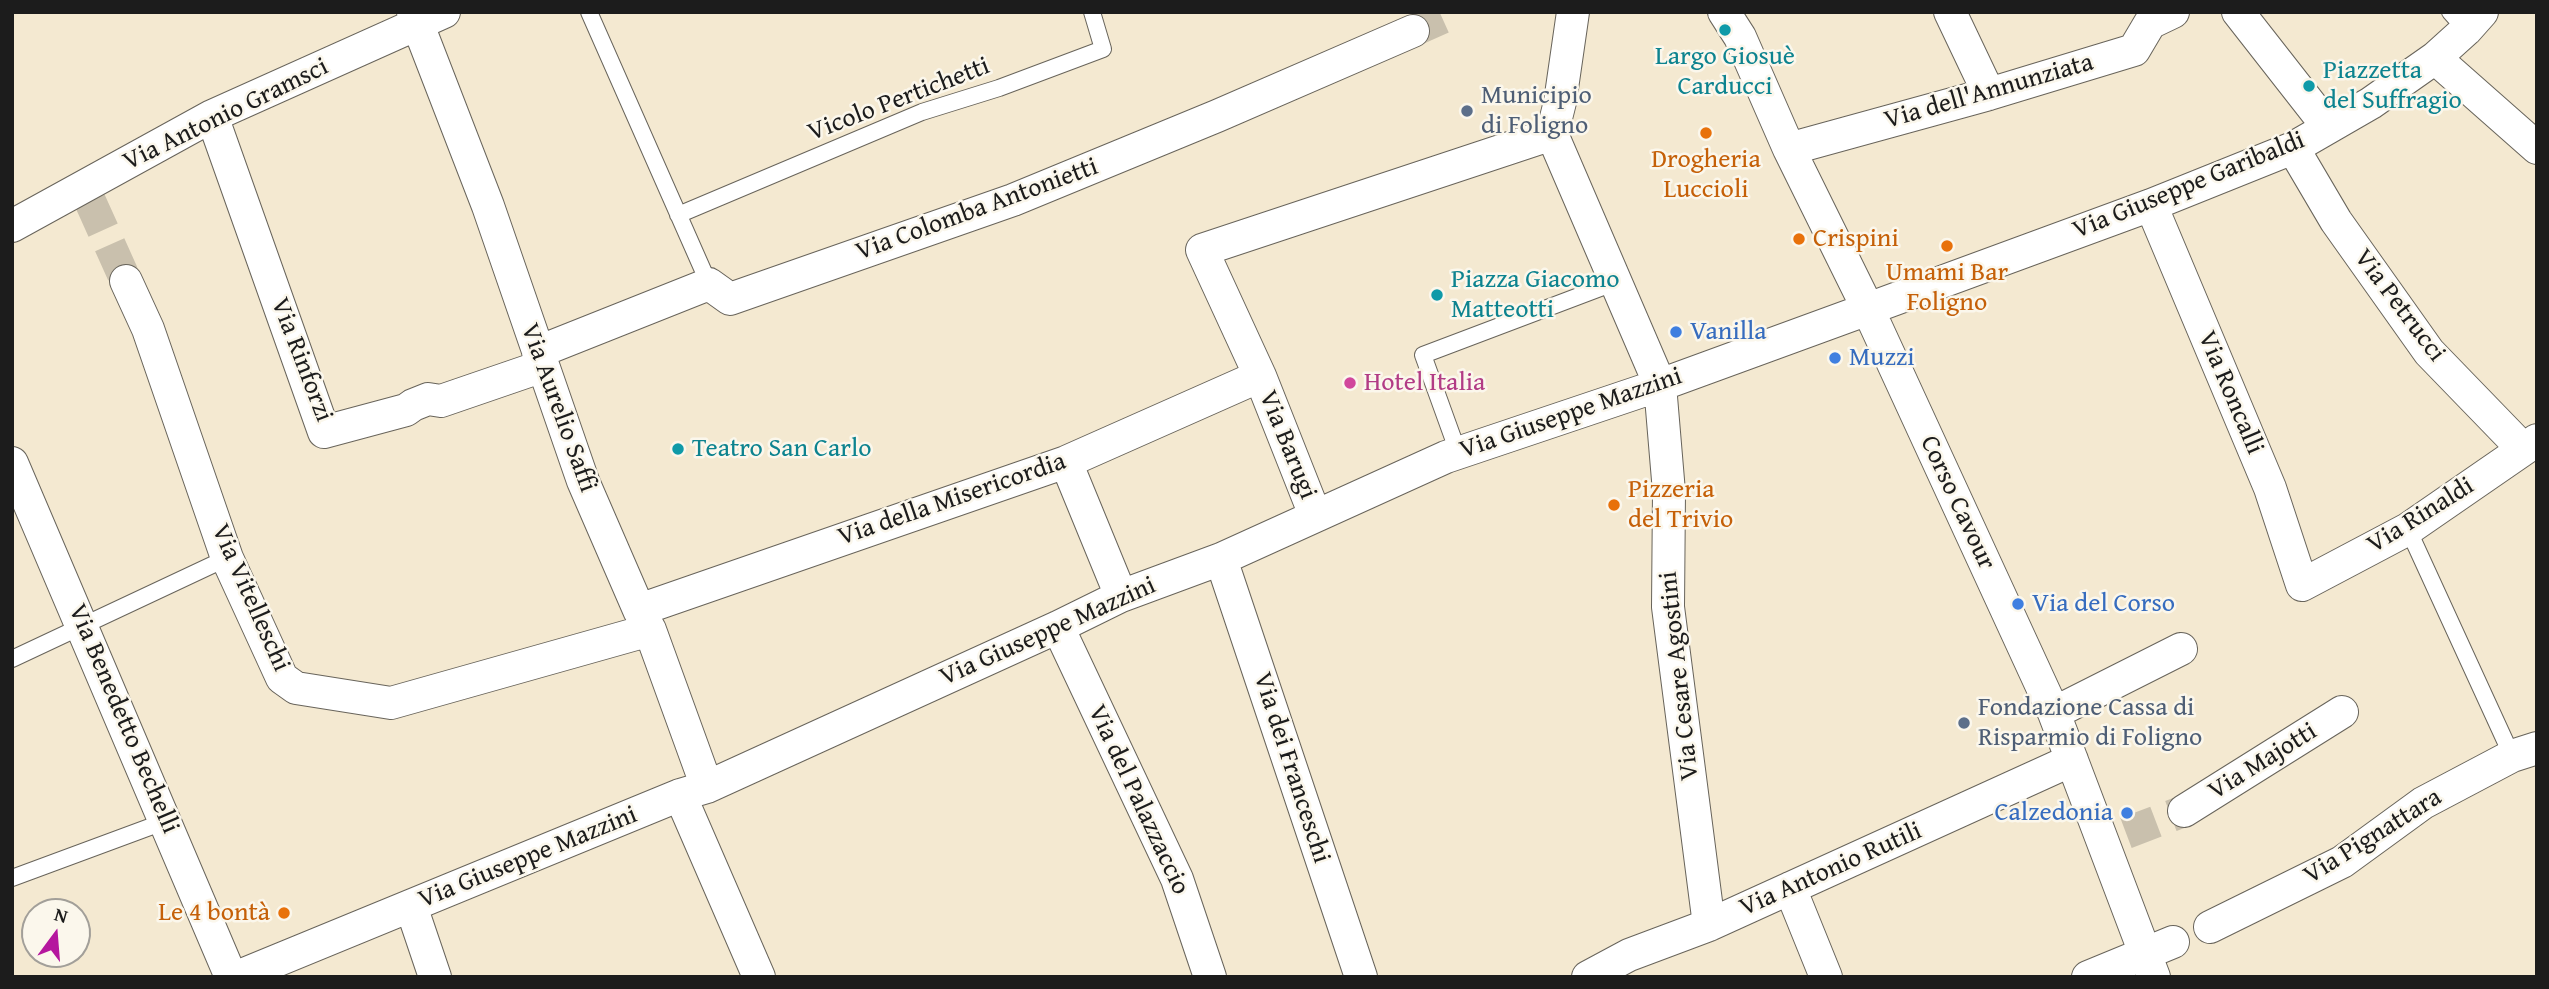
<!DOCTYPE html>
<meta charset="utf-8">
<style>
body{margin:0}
#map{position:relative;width:2549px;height:989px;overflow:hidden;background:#f4e9d1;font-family:"Gentium Book Plus",serif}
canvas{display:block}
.frame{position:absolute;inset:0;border:14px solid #1c1c1c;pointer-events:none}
.north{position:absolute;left:21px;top:898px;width:70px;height:70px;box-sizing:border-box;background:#fbf7ec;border:2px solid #a29f99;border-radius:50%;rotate:16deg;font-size:19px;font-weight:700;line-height:28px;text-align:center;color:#1c1c1c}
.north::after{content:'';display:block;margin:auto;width:24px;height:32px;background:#b5179e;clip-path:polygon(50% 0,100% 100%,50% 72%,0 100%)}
</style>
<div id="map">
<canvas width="2549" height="989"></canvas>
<div class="frame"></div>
<div class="north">N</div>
</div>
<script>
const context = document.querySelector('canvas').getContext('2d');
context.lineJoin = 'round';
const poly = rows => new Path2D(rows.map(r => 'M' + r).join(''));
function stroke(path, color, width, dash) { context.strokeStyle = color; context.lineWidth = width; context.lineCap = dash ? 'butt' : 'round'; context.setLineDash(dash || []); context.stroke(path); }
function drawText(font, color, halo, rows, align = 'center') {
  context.font = font + ' "Gentium Book Plus",serif'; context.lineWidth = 5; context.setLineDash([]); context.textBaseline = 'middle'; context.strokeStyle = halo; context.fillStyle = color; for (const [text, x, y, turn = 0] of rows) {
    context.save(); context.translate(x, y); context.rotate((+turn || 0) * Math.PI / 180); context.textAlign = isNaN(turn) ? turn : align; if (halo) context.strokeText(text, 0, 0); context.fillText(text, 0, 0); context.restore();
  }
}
stroke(poly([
 [1413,31,1455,12],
 [90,201,126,281],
 [2126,833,2184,811]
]), '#c9c0ad', 32, [32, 16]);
const lane = poly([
 [589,12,709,284],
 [2450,12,2466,30],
 [678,215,922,112,999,88,1103,49,1092,12],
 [1458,452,1423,355,1616,282],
 [2408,529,2512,756],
 [12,659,227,558],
 [12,878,166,821]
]);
const street = poly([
 [413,12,488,206,583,481,639,610,650,630,707,787],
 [1724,12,1740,37,1789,149,1868,309,2054,713,2154,977],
 [1950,12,1989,94],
 [2238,12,2328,127],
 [2435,58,2537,148],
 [212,116,324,432,406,410,413,405,428,399,441,401,543,366],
 [1552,134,1660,385,1669,492,1668,607,1709,925],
 [1552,134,1560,102,1573,12],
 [2293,148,2336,221,2429,352,2523,449],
 [1789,149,1989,94,2134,50,2150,23,2173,12],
 [2151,205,2270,488,2302,585,2408,529,2537,440],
 [12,226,212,116,444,12],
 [126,281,148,329,227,558,282,678,296,688,391,703,650,630],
 [538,352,709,284,730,299,1013,200,1217,116,1413,31],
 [1066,462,1121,596],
 [12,463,231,977],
 [1315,515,1260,376,1202,250,1552,134],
 [1221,559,1361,977],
 [639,610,1066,462,1260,376],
 [1058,627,1177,879,1210,977],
 [2054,713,2181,649],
 [680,795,759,977],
 [2184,811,2342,712],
 [1790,888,1826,977],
 [411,906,435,977],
 [2210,927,2342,862,2423,803,2512,756,2537,748],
 [237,977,680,795,707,787,1058,627,1121,596,1221,559,1446,457,1660,385,1868,309,2151,205,2293,148,2371,103,2435,58,2466,30,2482,12],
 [1588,977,1629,955,1709,925,2072,760],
 [2088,977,2173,942]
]);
stroke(lane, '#68645b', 18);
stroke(street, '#68645b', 34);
stroke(lane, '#fff', 16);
stroke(street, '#fff', 32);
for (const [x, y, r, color] of [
 [1725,30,7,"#0f9aa8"],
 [2309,86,7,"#0f9aa8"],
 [1467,111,7,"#5c6f8a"],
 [1706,133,7,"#e8710a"],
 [1799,239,7,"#e8710a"],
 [1947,246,7,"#e8710a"],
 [1437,295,7,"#0f9aa8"],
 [1676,332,7,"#3f7fe0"],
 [1835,358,7,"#3f7fe0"],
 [1350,383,7,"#d1479c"],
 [678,449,7,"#0f9aa8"],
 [1614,505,7,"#e8710a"],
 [2018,604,7,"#3f7fe0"],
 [1964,723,7,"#5c6f8a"],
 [2127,813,7,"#3f7fe0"],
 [284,913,7,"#e8710a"]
]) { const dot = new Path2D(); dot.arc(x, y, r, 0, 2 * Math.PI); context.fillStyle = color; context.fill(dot); stroke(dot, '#fbf7ec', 2.5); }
drawText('26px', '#0d838f', '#fbf7ec', [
 ["Largo Giosuè",1725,57,"center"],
 ["Carducci",1725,87,"center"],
 ["Piazzetta",2323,71],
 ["del Suffragio",2323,101],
 ["Piazza Giacomo",1451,280],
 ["Matteotti",1451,310],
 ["Teatro San Carlo",692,449]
], 'left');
drawText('26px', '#1c1c1c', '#fbf7ec', [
 ["Via dell'Annunziata",1989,92,-16],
 ["Vicolo Pertichetti",899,100,-21],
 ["Via Antonio Gramsci",226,115,-26],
 ["Via Giuseppe Garibaldi",2189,186,-22],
 ["Via Colomba Antonietti",977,210,-20],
 ["Via Petrucci",2399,306,53],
 ["Via Rinforzi",301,360,69],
 ["Via Roncalli",2230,393,67],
 ["Via Aurelio Saffi",558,408,70],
 ["Via Giuseppe Mazzini",1571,414,-19],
 ["Via Barugi",1287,445,68],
 ["Via della Misericordia",952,500,-19],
 ["Corso Cavour",1957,503,65],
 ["Via Rinaldi",2421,516,-32],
 ["Via Vitelleschi",250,598,66],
 ["Via Giuseppe Mazzini",1048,632,-24],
 ["Via Cesare Agostini",1680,676,-96],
 ["Via Benedetto Bechelli",123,719,67],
 ["Via Majotti",2263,762,-32],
 ["Via dei Franceschi",1291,768,72],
 ["Via del Palazzaccio",1138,800,65],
 ["Via Pignattara",2373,837,-32],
 ["Via Giuseppe Mazzini",528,858,-22],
 ["Via Antonio Rutili",1831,870,-24]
]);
drawText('26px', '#4e5e75', '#fbf7ec', [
 ["Municipio",1481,96],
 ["di Foligno",1481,126],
 ["Fondazione Cassa di",1978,708],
 ["Risparmio di Foligno",1978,738]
], 'left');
drawText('26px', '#c56008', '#fbf7ec', [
 ["Drogheria",1706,160],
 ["Luccioli",1706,190],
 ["Crispini",1813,239,"left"],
 ["Umami Bar",1947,273],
 ["Foligno",1947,303],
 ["Pizzeria",1628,490,"left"],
 ["del Trivio",1628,520,"left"],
 ["Le 4 bontà",270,913,"right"]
]);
drawText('26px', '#366cbe', '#fbf7ec', [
 ["Vanilla",1690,332],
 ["Muzzi",1849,358],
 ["Via del Corso",2032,604],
 ["Calzedonia",2113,813,"right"]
], 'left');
drawText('26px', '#b23c85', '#fbf7ec', [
 ["Hotel Italia",1364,383]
], 'left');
</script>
